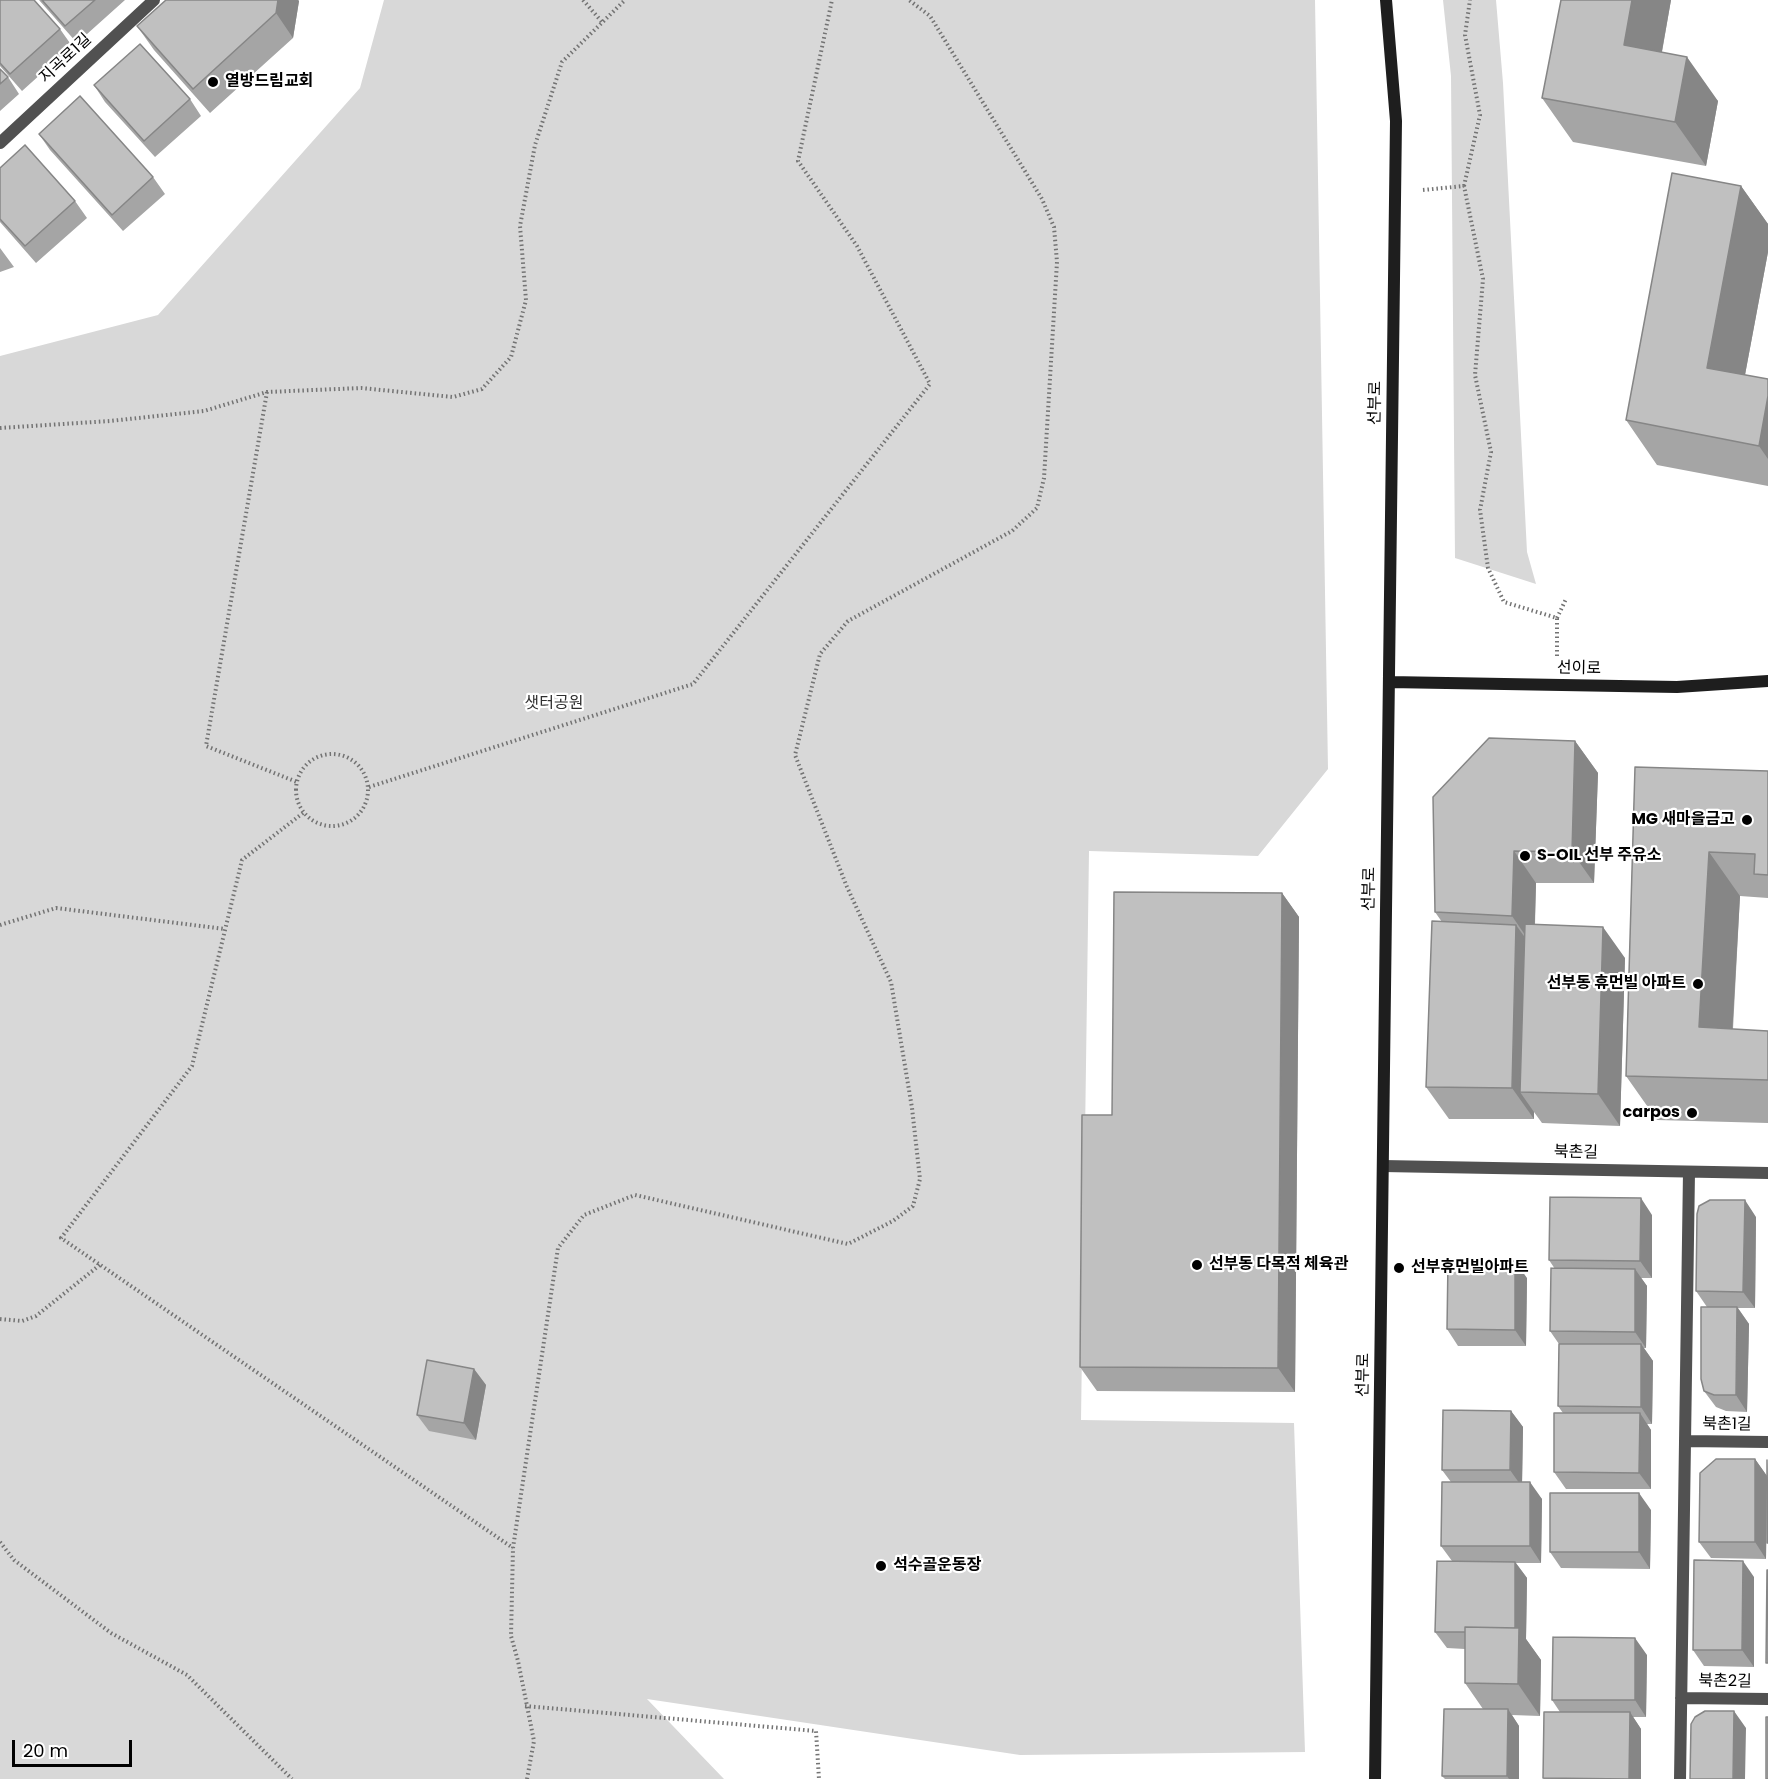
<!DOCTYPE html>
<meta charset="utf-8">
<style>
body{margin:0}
#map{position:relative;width:1768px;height:1779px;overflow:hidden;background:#fff;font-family:Poppins,sans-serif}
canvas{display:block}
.scale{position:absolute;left:12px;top:1740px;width:120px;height:27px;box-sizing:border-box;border:3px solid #000;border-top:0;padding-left:8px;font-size:18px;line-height:21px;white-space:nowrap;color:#000;-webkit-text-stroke:4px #fff;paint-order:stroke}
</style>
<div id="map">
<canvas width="1768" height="1779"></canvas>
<div class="scale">20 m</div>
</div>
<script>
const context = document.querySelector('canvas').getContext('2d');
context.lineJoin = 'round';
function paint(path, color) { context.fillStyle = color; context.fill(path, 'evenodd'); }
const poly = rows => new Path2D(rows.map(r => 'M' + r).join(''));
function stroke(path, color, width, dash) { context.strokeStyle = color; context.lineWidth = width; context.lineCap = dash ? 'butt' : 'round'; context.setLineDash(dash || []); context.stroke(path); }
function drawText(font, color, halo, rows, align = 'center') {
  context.font = font + ' Poppins,"Noto Sans KR",sans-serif'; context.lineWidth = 4.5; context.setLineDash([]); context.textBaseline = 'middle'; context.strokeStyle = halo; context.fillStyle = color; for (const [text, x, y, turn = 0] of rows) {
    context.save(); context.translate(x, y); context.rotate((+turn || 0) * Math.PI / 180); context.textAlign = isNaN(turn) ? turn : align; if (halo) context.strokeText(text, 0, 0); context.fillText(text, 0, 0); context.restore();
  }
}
paint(poly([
 [384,0,1315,0,1328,769,1258,856,1089,851,1081,1420,1294,1423,1305,1752,1020,1755,647,1699,724,1779,0,1779,0,356,158,315,360,88],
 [1443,0,1496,0,1503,83,1527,552,1536,584,1455,558,1451,76]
]), '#d8d8d8');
stroke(poly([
 [583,0,602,22],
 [1464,186,1480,115,1465,35,1470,0],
 [1423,190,1464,186,1483,279,1475,375,1491,452,1480,510,1488,568,1504,602,1557,618,1557,659],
 [267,392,206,746,297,782],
 [0,428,110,421,204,411,267,392,361,388,453,397,482,389,511,357,526,300,520,226,535,145,562,62,625,0],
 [1557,618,1566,599],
 '296 790a36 36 0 1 1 72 0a36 36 0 1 1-72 0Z',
 [369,787,693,684,930,384,857,246,798,161,832,0],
 [303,813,242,860,192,1066,61,1238,513,1548],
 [0,925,56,908,225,929],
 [0,1319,22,1321,36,1316,101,1264],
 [0,1542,14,1560,111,1633,187,1675,292,1779],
 [525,1706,816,1731,819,1779],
 [527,1779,534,1741,518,1661,511,1636,513,1548,558,1248,584,1215,635,1195,848,1244,893,1221,913,1206,920,1179,912,1108,891,982,847,887,795,755,820,654,848,621,1012,531,1037,508,1044,478,1057,262,1054,227,1042,199,930,16,909,0]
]), '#737373', 4, [1.5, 3]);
stroke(poly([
 [0,143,154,0],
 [1383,1166,1768,1173],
 [1685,1441,1768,1442],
 [1681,1698,1768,1699],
 [1680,1779,1689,1172]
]), '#515151', 12);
stroke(poly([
 [1389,682,1677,687,1768,681],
 [1375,1779,1396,121,1386,0]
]), '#1e1e1e', 12);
paint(poly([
 [0,0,60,29,72,46,22,91,0,66],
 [39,0,125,0,77,43],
 [166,0,298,0,299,1,293,38,210,113,154,50,137,26],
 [1561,0,1671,0,1662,52,1718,101,1706,166,1573,142,1542,98],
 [0,69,8,77,19,94,0,111],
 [94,85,190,99,201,116,155,157,105,102],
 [39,134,153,177,165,194,123,231,50,150],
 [0,168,75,201,87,218,36,263,0,222],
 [1741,186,1768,224,1768,252,1745,375,1768,379,1768,486,1657,465,1626,420],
 [0,248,14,267,0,272],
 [1575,741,1598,773,1594,883,1536,883,1535,925,1625,958,1620,1126,1542,1123,1534,1112,1534,1119,1449,1119,1426,1087,1442,922,1435,912],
 [1635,767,1768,771,1768,898,1740,896,1733,1029,1768,1031,1768,1123,1657,1120,1626,1076],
 [1282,893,1299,917,1295,1392,1097,1391,1080,1367,1112,1115],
 [1652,1215,1652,1278,1641,1278,1647,1286,1646,1348,1644,1348,1653,1361,1652,1424,1647,1424,1651,1430,1651,1489,1566,1489,1554,1472,1563,1413,1558,1406,1559,1344,1550,1331,1555,1269,1549,1260],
 [1756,1217,1755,1308,1738,1308,1749,1324,1747,1412,1726,1411,1716,1407,1704,1391,1707,1307,1696,1291],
 [1527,1278,1526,1346,1458,1346,1447,1329],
 [474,1369,486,1385,476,1440,429,1431,417,1415],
 [1511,1411,1523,1427,1522,1482,1542,1499,1541,1563,1516,1563,1527,1578,1526,1639,1541,1660,1540,1716,1512,1715,1519,1726,1519,1779,1445,1779,1442,1776,1483,1709,1465,1683,1465,1649,1447,1648,1435,1632,1452,1561,1441,1546,1451,1482,1442,1470],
 [1755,1459,1767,1476,1766,1559,1711,1558,1699,1542],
 [1651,1510,1650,1569,1561,1568,1550,1552],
 [1754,1577,1754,1667,1704,1666,1693,1650],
 [1647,1655,1646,1717,1633,1717,1641,1729,1641,1779,1544,1779,1543,1778,1560,1712,1552,1700]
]), '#a5a5a5');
paint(poly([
 [278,0,298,0,299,1,293,38,276,13],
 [1632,0,1671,0,1655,90,1624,45],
 [1687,57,1718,101,1706,166,1675,122],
 [1741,186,1768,224,1768,252,1738,412,1707,368],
 [1768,396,1768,459,1759,446],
 [1575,741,1598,773,1594,883,1572,852],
 [1514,851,1536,883,1534,948,1512,916],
 [1709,852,1740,896,1730,1071,1699,1027],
 [1282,893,1299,917,1295,1392,1278,1368],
 [1516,925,1539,957,1520,1092,1534,1112,1534,1119,1512,1088],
 [1603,927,1625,958,1620,1126,1598,1094],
 [1641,1198,1652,1215,1652,1278,1640,1261],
 [1745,1200,1756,1217,1755,1308,1743,1292],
 [1515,1261,1527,1278,1526,1346,1515,1330],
 [1635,1269,1647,1286,1646,1348,1635,1332],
 [1737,1307,1749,1324,1747,1412,1736,1395],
 [1641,1344,1653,1361,1652,1424,1641,1407],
 [474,1369,486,1385,476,1440,464,1423],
 [1511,1411,1523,1427,1522,1487,1510,1470],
 [1640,1413,1651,1430,1651,1489,1639,1473],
 [1755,1459,1767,1476,1766,1559,1755,1542],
 [1530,1482,1542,1499,1541,1563,1530,1546],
 [1639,1493,1651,1510,1650,1569,1639,1552],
 [1743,1561,1754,1577,1754,1667,1742,1650],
 [1515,1562,1527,1578,1526,1639,1541,1660,1540,1716,1518,1684,1515,1633],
 [1635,1638,1647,1655,1646,1717,1635,1700],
 [1508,1709,1519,1726,1519,1779,1509,1779,1507,1776],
 [1734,1711,1746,1728,1745,1779,1733,1779],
 [1630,1712,1641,1729,1641,1779,1629,1779]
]), '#868686');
const building = poly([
 [0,0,34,0,60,29,10,74,0,63,0,0],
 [42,0,95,0,65,26,42,0],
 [166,0,278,0,276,13,193,89,137,26,166,0],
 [1561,0,1632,0,1624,45,1687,57,1675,122,1542,98,1561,0],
 [140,44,190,99,144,141,94,85,140,44],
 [0,69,8,77,0,84,0,69],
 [80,96,153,177,112,215,39,134,80,96],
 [25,145,75,201,25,246,0,219,0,168,25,145],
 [1672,173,1741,186,1707,368,1768,379,1768,396,1759,446,1626,420,1672,173],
 [1489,738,1575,741,1572,852,1514,851,1512,916,1435,912,1433,797,1489,738],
 [1635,767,1768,771,1768,875,1754,874,1755,854,1709,852,1699,1027,1768,1031,1768,1080,1626,1076,1635,767],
 [1114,892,1282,893,1278,1368,1080,1367,1082,1115,1112,1115,1114,892],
 [1432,921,1516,925,1512,1088,1426,1087,1432,921],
 [1525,924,1603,927,1598,1094,1520,1092,1525,924],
 [1550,1197,1641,1198,1640,1261,1549,1260,1550,1197],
 [1710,1200,1745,1200,1743,1292,1696,1291,1697,1214,1699,1206,1710,1200],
 [1448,1261,1515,1261,1515,1330,1447,1329,1448,1261],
 [1551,1268,1635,1269,1635,1332,1550,1331,1551,1268],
 [1701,1307,1737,1307,1736,1395,1714,1395,1704,1391,1701,1379,1701,1307],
 [1559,1344,1641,1344,1641,1407,1558,1406,1559,1344],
 [427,1360,474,1369,464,1423,417,1415,427,1360],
 [1443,1410,1511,1411,1510,1470,1442,1470,1443,1410],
 [1554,1413,1640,1413,1639,1473,1554,1472,1554,1413],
 [1716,1459,1755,1459,1755,1542,1699,1542,1700,1473,1716,1459],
 [1767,1460,1768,1543,1767,1543,1767,1460],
 [1442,1482,1530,1482,1530,1546,1441,1546,1442,1482],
 [1550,1493,1639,1493,1639,1552,1550,1552,1550,1493],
 [1694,1560,1743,1561,1742,1650,1693,1650,1694,1560],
 [1437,1561,1515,1562,1515,1628,1465,1627,1465,1632,1435,1632,1437,1561],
 [1767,1570,1768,1570,1768,1663,1766,1663,1767,1570],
 [1465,1627,1519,1628,1518,1684,1465,1683,1465,1627],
 [1553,1637,1635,1638,1635,1700,1552,1700,1553,1637],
 [1444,1709,1508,1709,1507,1776,1442,1776,1444,1709],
 [1705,1711,1734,1711,1733,1779,1690,1779,1691,1724,1695,1717,1705,1711],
 [1544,1712,1630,1712,1629,1779,1543,1778,1544,1712],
 [1766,1717,1768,1717,1768,1779,1766,1779,1766,1717]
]);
paint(building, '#c0c0c0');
stroke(building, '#868686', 1.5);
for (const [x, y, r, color] of [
 [213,82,6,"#000"],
 [1747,820,6,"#000"],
 [1525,856,6,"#000"],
 [1698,984,6,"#000"],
 [1692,1113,6,"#000"],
 [1197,1265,6,"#000"],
 [1399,1268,6,"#000"],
 [881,1566,6,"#000"]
]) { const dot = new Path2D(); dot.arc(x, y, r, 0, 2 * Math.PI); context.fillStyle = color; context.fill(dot); stroke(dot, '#fff', 2); }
drawText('16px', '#000', '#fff', [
 ["지곡로1길",66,59,-43],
 ["선부로",1376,403,-89],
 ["선이로",1579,669,1],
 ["선부로",1370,889,-89],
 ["북촌길",1576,1153,1],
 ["선부로",1364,1375,-89],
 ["북촌1길",1727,1425,1],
 ["북촌2길",1725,1682,1]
]);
drawText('bold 16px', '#000', '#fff', [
 ["열방드림교회",225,82],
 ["MG 새마을금고",1735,820,"right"],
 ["S-OIL 선부 주유소",1537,856],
 ["선부동 휴먼빌 아파트",1686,984,"right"],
 ["carpos",1680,1113,"right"],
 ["선부동 다목적 체육관",1209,1265],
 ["선부휴먼빌아파트",1411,1268],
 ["석수골운동장",893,1566]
], 'left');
drawText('16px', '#2f2f2f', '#fff', [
 ["샛터공원",554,704]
]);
</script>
